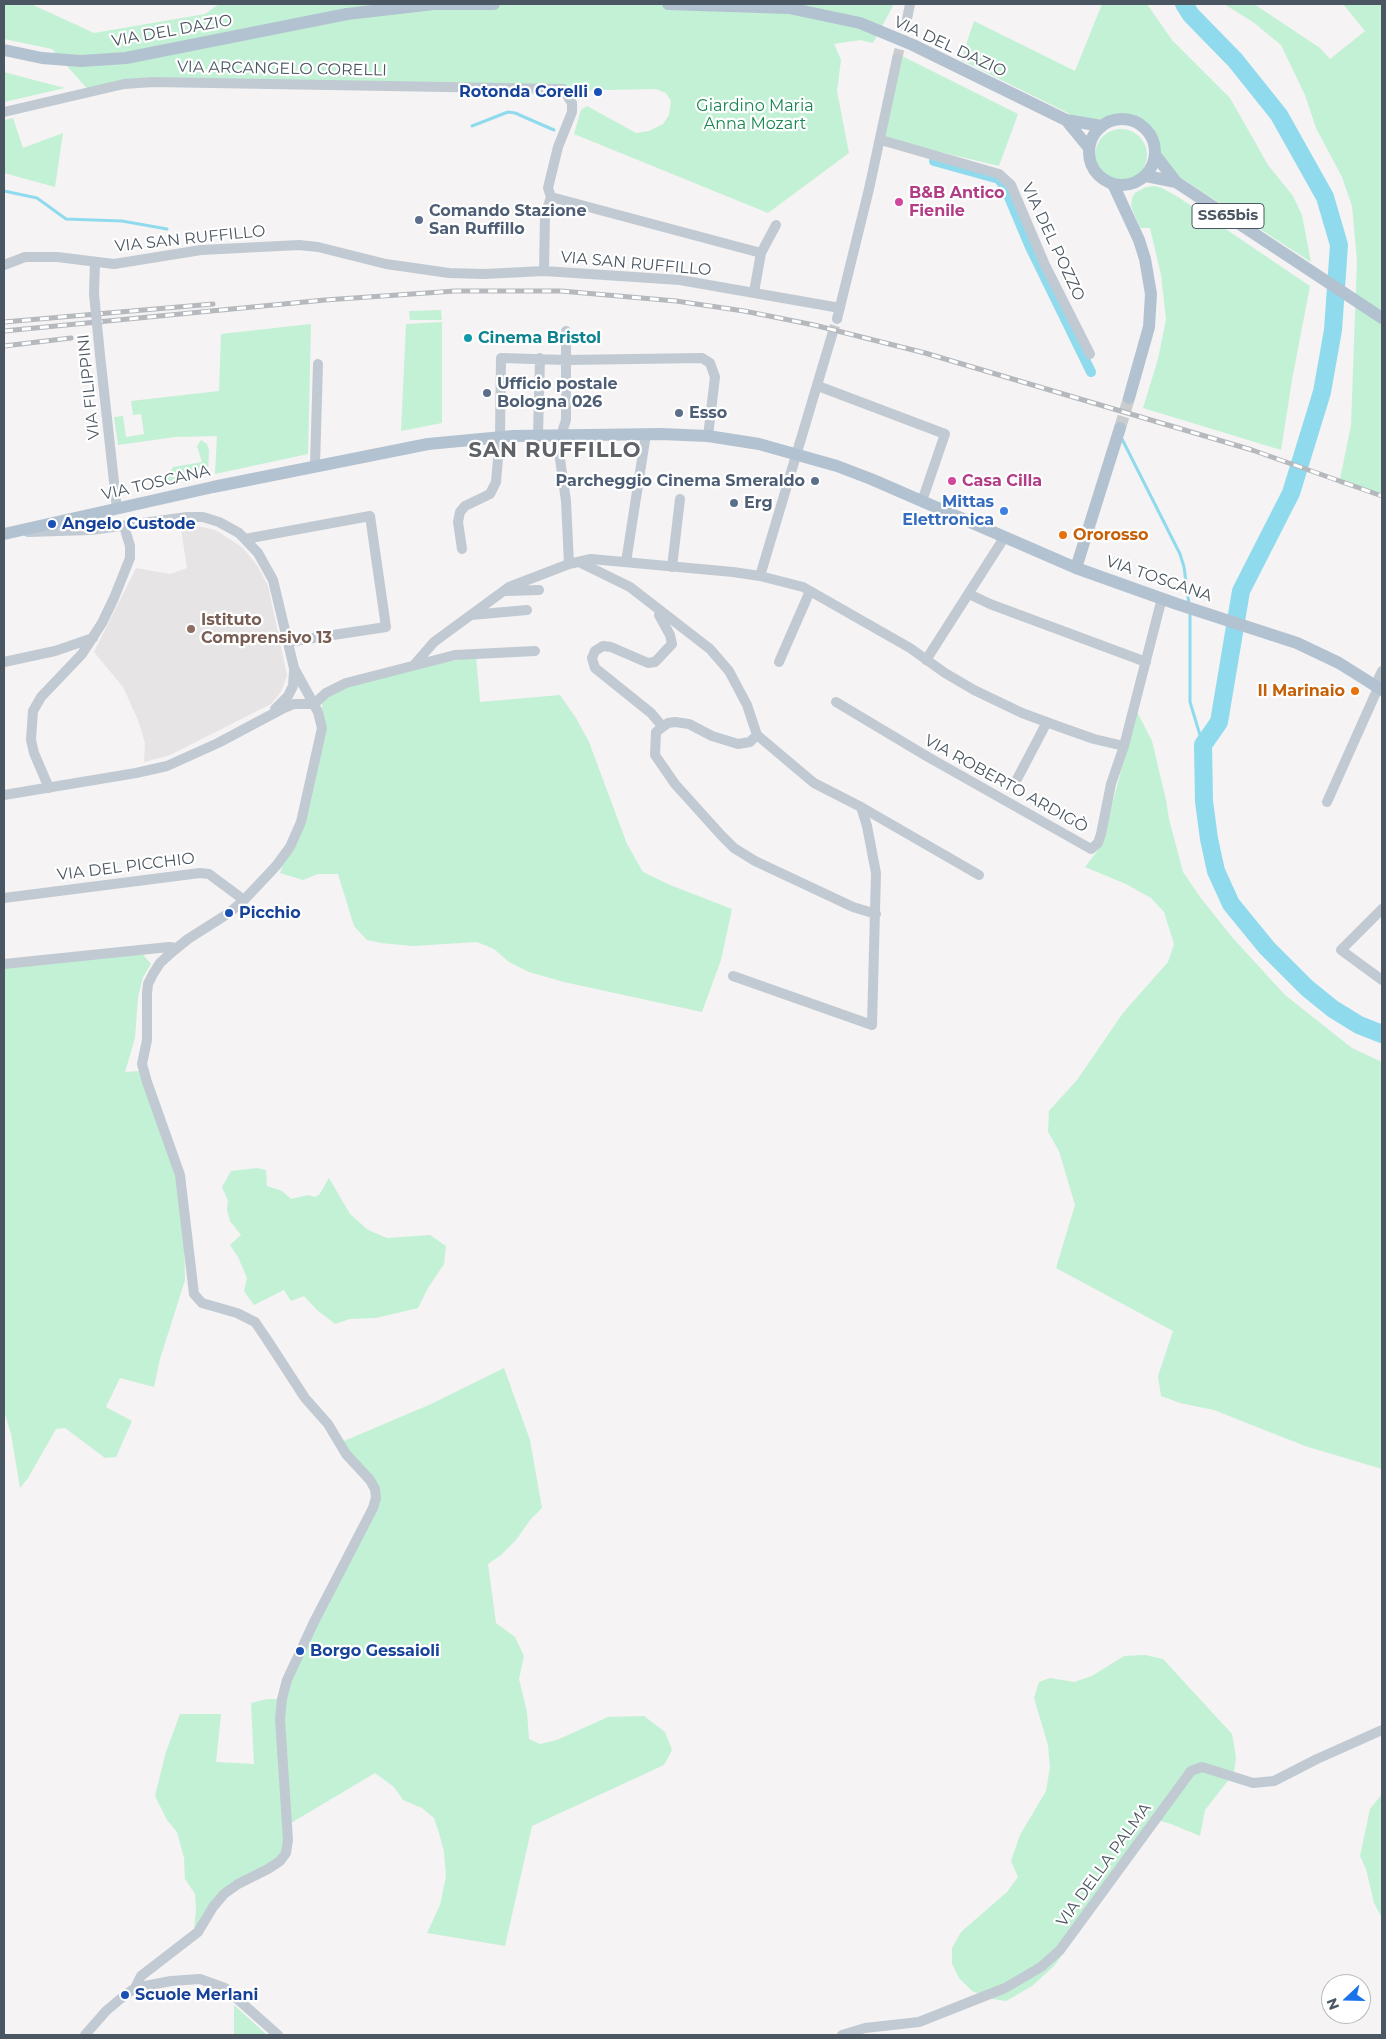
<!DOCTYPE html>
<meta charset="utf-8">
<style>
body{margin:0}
#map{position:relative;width:1386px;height:2039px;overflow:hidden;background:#f5f3f3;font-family:Montserrat,sans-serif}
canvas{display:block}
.frame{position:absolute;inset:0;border:5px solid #4a5661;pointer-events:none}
.north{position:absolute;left:1321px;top:1974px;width:50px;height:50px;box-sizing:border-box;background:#fff;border:1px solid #b7bbc0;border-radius:50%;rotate:249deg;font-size:14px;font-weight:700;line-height:20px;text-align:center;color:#4a5661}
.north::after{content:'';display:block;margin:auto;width:18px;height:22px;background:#1a73e8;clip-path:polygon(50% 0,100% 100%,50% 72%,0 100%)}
</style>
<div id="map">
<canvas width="1386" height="2039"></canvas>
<div class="frame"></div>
<div class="north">N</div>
</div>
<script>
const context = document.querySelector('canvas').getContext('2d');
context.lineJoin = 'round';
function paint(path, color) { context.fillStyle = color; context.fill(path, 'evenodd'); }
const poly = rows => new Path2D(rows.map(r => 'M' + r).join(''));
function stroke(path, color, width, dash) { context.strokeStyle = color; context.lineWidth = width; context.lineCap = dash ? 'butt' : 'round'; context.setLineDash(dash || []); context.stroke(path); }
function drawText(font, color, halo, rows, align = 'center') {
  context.font = font + ' Montserrat,sans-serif'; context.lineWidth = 4.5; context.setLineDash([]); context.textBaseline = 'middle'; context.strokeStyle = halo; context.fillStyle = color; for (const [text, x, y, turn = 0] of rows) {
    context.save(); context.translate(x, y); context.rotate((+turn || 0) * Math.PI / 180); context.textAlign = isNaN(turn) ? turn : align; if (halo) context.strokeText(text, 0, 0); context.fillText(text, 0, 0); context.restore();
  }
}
paint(poly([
 [193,525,215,530,242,547,257,565,268,586,287,675,281,692,271,704,170,755,144,762,145,743,138,720,123,687,94,652,136,568,170,574,187,568,181,529]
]), '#e6e4e5');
paint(poly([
 [4,4,31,4,94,33,205,14,219,4,894,4,873,43,860,40,834,44,841,60,837,91,849,153,768,213,574,134,581,110,587,106,636,133,649,131,663,124,669,115,671,101,666,93,656,89,505,92,139,85,90,92,52,49,4,39],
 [1102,4,1147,4,1172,40,1230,98,1268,165,1293,196,1302,215,1311,262,1175,174,1160,153,1156,137,1152,130,1139,119,1132,116,1118,114,1094,121,1080,119,961,60,974,21,1075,71],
 [1224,4,1254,4,1320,48,1330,59,1365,31,1343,4,1382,4,1382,497,1339,484,1351,425,1357,260,1352,206,1342,177,1316,128,1305,95,1281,45,1253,22],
 [900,55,1018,114,999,166,882,138],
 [4,72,34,80,65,88,4,102],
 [13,118,23,148,63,133,55,187,4,173,4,120],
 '1095 155a26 26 0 1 1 52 0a26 26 0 1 1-52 0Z',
 [1154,186,1162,188,1178,197,1310,286,1292,380,1281,450,1143,408,1158,359,1166,319,1161,275,1150,228,1140,228,1131,206,1132,198,1135,193,1146,187],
 [441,310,442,320,410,320,409,311],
 [442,322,442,423,401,431,406,324],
 [311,324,308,454,215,474,217,436,175,437,118,445,114,417,123,416,126,437,144,434,141,414,133,415,131,401,219,391,221,334],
 [201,440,207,444,209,450,208,474,159,484,168,476,173,467,202,462,197,446],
 [476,656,480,702,560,695,576,718,589,742,627,844,643,872,670,885,732,909,721,960,702,1012,564,982,529,972,509,962,494,949,477,942,413,946,381,943,367,940,354,926,338,874,318,874,303,880,280,873,318,765,323,720,321,692,382,675],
 [1137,712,1152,741,1166,800,1169,819,1183,872,1200,897,1231,936,1285,995,1352,1048,1382,1062,1382,1469,1305,1446,1214,1410,1180,1403,1161,1396,1158,1376,1173,1331,1056,1268,1075,1205,1059,1151,1048,1132,1049,1111,1077,1080,1123,1013,1168,962,1174,944,1164,912,1151,898,1126,884,1085,867,1098,850,1106,827],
 [140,951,151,964,143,977,138,997,135,1038,125,1072,139,1071,176,1170,184,1235,185,1280,160,1359,154,1387,120,1378,106,1407,132,1421,116,1457,105,1458,65,1428,56,1429,28,1478,20,1488,11,1434,4,1411,4,966],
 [257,1168,266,1170,267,1186,282,1191,291,1199,308,1195,315,1197,319,1195,329,1178,350,1214,368,1230,387,1238,430,1235,446,1246,444,1264,428,1288,418,1308,376,1318,350,1319,335,1324,317,1310,304,1296,291,1301,284,1290,254,1305,244,1291,247,1278,238,1257,230,1245,241,1235,230,1221,227,1210,228,1201,222,1187,231,1171],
 [504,1368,530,1440,542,1508,530,1520,516,1540,501,1555,488,1564,496,1623,515,1637,524,1656,519,1679,527,1712,529,1739,540,1744,557,1740,608,1717,644,1716,665,1732,672,1750,664,1765,532,1826,505,1946,427,1933,440,1905,446,1876,444,1852,439,1833,434,1818,422,1808,403,1800,394,1787,375,1773,291,1823,284,1708,295,1663,366,1514,372,1495,372,1481,339,1443,429,1405],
 [1145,1655,1163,1659,1232,1734,1236,1757,1234,1773,1205,1810,1200,1836,1171,1824,1157,1820,1136,1854,1054,1966,1032,1986,1006,2001,993,1999,972,1991,959,1978,952,1964,952,1948,961,1932,1007,1892,1018,1877,1011,1861,1020,1835,1046,1791,1050,1767,1048,1745,1034,1698,1039,1682,1050,1678,1074,1682,1092,1676,1124,1656],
 [267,1699,282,1699,286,1853,238,1884,198,1932,194,1929,196,1911,195,1894,185,1879,184,1858,177,1832,167,1820,155,1796,166,1752,180,1714,221,1714,216,1762,254,1764,251,1703],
 [1382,1794,1382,1918,1374,1903,1366,1869,1360,1856,1370,1809],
 [234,2005,267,2035,234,2035]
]), '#c3f1d5');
stroke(poly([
 [472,126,508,112,515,113,554,130],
 [4,191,37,198,66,219,122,221,167,229],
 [1122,439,1180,554,1184,567,1189,604],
 [1190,613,1190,702,1203,745]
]), '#90daee', 3);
stroke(poly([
 [934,161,999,179,1006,190,1030,247,1091,372]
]), '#90daee', 10);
stroke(poly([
 [1184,4,1191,15,1235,60,1279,115,1325,197,1339,245,1333,330,1322,392,1291,493,1241,591,1219,722,1203,745,1204,801,1209,839,1216,871,1231,904,1267,948,1307,988,1333,1009,1359,1025,1382,1034]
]), '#90daee', 18);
stroke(poly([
 [897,59,906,24],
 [832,335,837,319]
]), '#caccce', 10, [10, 5]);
stroke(poly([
 [1120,428,1129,398]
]), '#caccce', 12, [12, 6]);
stroke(poly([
 [906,24,910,4],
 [4,112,124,84,153,82,563,89,572,103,572,112,558,147,548,188,551,197,545,215,544,271],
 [881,140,999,174,1011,185,1045,265,1090,354],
 [551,197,761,253,754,292],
 [761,253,776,225],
 [4,265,25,257,57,257,114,264,201,250,299,245,318,247,386,264,449,273,484,274,544,271,680,280,840,308],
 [94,294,95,262],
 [837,319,869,189,897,59],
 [566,331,566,420,558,445,566,501,569,564],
 [100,355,117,509],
 [818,386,945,434,922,501],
 [538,435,540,358],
 [315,465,318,364],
 [28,532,91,530,187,517,203,517,219,522,239,533,258,553,273,580,294,668,318,712,322,728,301,822,290,847,276,866,244,900,229,913,188,939,172,952,160,963,153,974,148,984,147,994,147,1040,142,1064,147,1082,180,1175,194,1294,202,1303,237,1313,255,1322,266,1338,305,1398,328,1424,346,1454,370,1480,375,1489,376,1498,373,1508,314,1622,287,1680,282,1699,280,1719,288,1840,286,1853,280,1861,268,1869,238,1884,224,1894,213,1907,198,1932,141,1976,135,1988],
 [245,539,370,516,386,627,287,642],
 [462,549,458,522,460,512,465,506,490,494,496,482,500,436,501,358,567,360,702,358,710,363,715,377,708,436],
 [579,562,630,587,710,649,729,671,747,705,757,735,814,783,861,807,979,875],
 [626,562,646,434],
 [672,567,680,499],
 [760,576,832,335],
 [507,591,539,590],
 [969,594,990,604,1146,662],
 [661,611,659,615,670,635,672,644,655,662,648,663,611,647,603,646,595,651,592,658,595,668,651,713,662,726],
 [471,615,527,610],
 [926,660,1004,538],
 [4,662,55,651,93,638],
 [779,662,810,591],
 [414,665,434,642,509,587,569,564,591,559,733,572,760,576,803,587,910,648,945,673,974,690,1022,713,1060,727,1094,739,1124,746],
 [1375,686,1382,671],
 [836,702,928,757,1091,849,1098,843,1101,834,1111,784,1124,746,1162,598],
 [314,704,326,693,346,683,455,655,535,651],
 [275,709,288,696,293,686,294,671],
 [757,735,750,742,738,744,712,736,689,724,675,722,668,723,656,732,655,755,675,784,721,835,734,848,755,861,853,907,876,914],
 [1015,783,1047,722],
 [49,788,34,753,31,740,33,711,41,697,82,654,102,623,114,598,130,558,130,546,124,526],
 [4,795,136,773,167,766,218,743,282,709,294,704,314,704],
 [1327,802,1378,688],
 [4,898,200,873,209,874,244,900],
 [1382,909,1341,950,1382,980],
 [4,964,169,947,176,948],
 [733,976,872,1025,876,873,867,826,861,807],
 [85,2035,106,2011,125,1995,135,1988,171,1981,200,1979,225,1988,278,2035],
 [842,2035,865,2028,919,2022,1005,1988,1041,1967,1060,1950,1191,1771,1202,1767,1253,1783,1274,1781,1317,1759,1382,1730]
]), '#c1cad2', 10);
stroke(poly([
 [668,4,789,8,860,23,913,45,1066,120,1102,126],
 [4,50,42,58,81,61,126,58,347,14,434,4,494,4],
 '1089 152a33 33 0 1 1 66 0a33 33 0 1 1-66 0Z',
 [1066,120,1089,148],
 [1156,156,1176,182],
 [1146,176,1176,182,1382,318],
 [1113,184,1139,240,1145,259,1151,294,1149,327,1129,398],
 [4,534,213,487,428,444,513,436,661,434,708,436,759,444,837,466,871,479,1076,568,1177,604,1297,643,1339,663,1382,690],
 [1076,568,1120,428]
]), '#b3c2d1', 12);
const rail = poly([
 [4,322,213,304],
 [4,331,325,300,455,291,561,291,676,301,744,311,814,325,925,353,1252,450,1382,496],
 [4,346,71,338]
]);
stroke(rail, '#b5b8bd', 5);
stroke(rail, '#fff', 3, [9]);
stroke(poly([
 [94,294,100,355]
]), '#c1cad2', 10);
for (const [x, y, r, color] of [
 [598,92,5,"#1a4fb4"],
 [899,202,5,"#d1479c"],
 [419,220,5,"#5c6f8a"],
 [468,338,5,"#0f9aa8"],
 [487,393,5,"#5c6f8a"],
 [679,413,5,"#5c6f8a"],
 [815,481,5,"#5c6f8a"],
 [952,481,5,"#d1479c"],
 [734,503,5,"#5c6f8a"],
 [1004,511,5,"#3f7fe0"],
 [52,524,5,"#1a4fb4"],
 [1063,535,5,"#e8710a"],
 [191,629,5,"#8d6e63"],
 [1355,691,5,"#e8710a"],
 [229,913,5,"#1a4fb4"],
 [300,1651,5,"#1a4fb4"],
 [125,1995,5,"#1a4fb4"]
]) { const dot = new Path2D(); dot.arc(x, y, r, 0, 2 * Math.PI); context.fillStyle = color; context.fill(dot); stroke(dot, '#fff', 2); }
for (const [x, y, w] of [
 [1228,216,72]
]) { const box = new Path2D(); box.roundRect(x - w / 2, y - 12.5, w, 25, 4); context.fillStyle = '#fff'; context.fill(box); stroke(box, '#4a5661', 1); }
drawText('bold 15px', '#4a5661', null, [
 ["SS65bis",1228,216]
]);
drawText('16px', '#4a5661', '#fff', [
 ["VIA DEL DAZIO",172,31,-10],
 ["VIA DEL DAZIO",950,47,25],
 ["VIA ARCANGELO CORELLI",282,69,1],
 ["VIA SAN RUFFILLO",190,239,-6],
 ["VIA DEL POZZO",1053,242,65],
 ["VIA SAN RUFFILLO",636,264,5],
 ["VIA FILIPPINI",89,387,-96],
 ["VIA TOSCANA",156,483,-13],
 ["VIA TOSCANA",1159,579,19],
 ["VIA ROBERTO ARDIGÒ",1006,784,29],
 ["VIA DEL PICCHIO",126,867,-7],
 ["VIA DELLA PALMA",1104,1865,-54]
]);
drawText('bold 16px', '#164399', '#fff', [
 ["Rotonda Corelli",588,92,"right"],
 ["Angelo Custode",62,524],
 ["Picchio",239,913],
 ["Borgo Gessaioli",310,1651],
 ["Scuole Merlani",135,1995]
], 'left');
drawText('16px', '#17864f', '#fff', [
 ["Giardino Maria",755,106],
 ["Anna Mozart",755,124]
]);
drawText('bold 16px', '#b23c85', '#fff', [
 ["B&B Antico",909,193],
 ["Fienile",909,211],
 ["Casa Cilla",962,481]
], 'left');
drawText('bold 16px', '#4e5e75', '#fff', [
 ["Comando Stazione",429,211],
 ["San Ruffillo",429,229],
 ["Ufficio postale",497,384],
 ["Bologna 026",497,402],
 ["Esso",689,413],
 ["Parcheggio Cinema Smeraldo",805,481,"right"],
 ["Erg",744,503]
], 'left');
drawText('bold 16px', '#0d838f', '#fff', [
 ["Cinema Bristol",478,338]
], 'left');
drawText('bold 16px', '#366cbe', '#fff', [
 ["Mittas",994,502],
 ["Elettronica",994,520]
], 'right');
drawText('bold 16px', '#c56008', '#fff', [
 ["Ororosso",1073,535],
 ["Il Marinaio",1345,691,"right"]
], 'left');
drawText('bold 16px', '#785e54', '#fff', [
 ["Istituto",201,620],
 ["Comprensivo 13",201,638]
], 'left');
context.letterSpacing = '1px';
drawText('bold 21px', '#5f6368', '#fff', [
 ["SAN RUFFILLO",555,451]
]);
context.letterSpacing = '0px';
</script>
